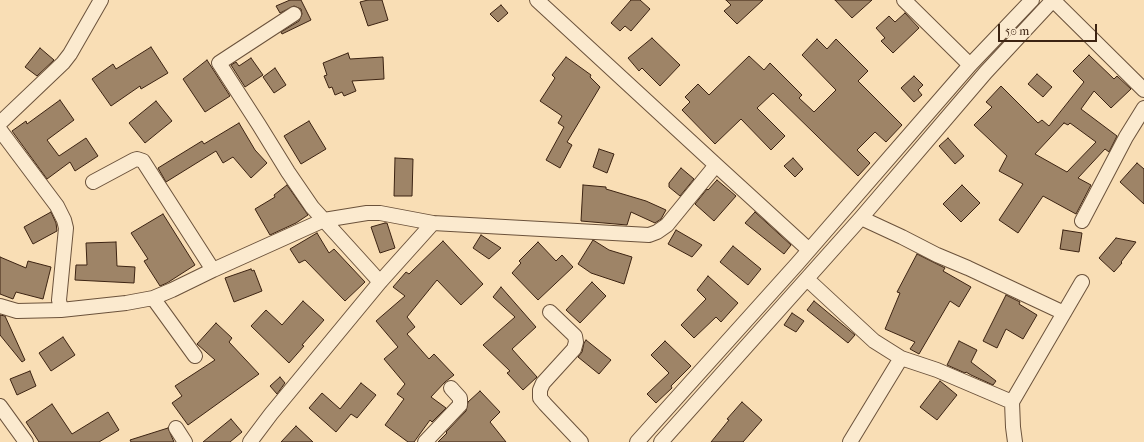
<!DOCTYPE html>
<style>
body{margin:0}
#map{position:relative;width:1144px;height:442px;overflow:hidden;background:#f9deb5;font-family:"IM FELL French Canon",serif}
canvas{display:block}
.scale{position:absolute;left:998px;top:24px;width:99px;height:18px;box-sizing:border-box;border:2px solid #3c2312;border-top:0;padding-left:5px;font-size:12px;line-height:14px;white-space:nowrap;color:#3c2312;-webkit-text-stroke:3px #fbeacf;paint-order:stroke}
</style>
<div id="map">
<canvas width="1144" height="442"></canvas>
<div class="scale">50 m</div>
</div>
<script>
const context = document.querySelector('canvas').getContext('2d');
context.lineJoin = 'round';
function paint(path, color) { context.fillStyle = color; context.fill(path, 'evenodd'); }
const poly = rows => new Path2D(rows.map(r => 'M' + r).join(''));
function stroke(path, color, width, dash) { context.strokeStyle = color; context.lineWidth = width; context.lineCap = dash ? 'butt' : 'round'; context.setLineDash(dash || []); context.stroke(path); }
const building = poly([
 [290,0,301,0,311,20,282,34,281,32,299,21,302,14,301,9,294,6,280,13,276,6,290,0],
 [368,0,382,0,388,20,368,26,360,2,368,0],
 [631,0,640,0,650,9,631,31,625,26,620,31,611,23,631,0],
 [726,0,763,0,737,24,724,11,731,5,726,0],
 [835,0,872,0,852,18,835,0],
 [501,5,508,13,498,22,490,14,501,5],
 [905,13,919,28,893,53,881,41,885,38,876,28,889,16,895,22,905,13],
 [652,38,680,65,660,86,642,68,639,71,628,58,652,38],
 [817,39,827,49,836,39,868,71,858,81,902,125,886,142,875,132,857,150,870,163,858,176,773,93,757,108,785,136,771,150,741,119,715,144,682,110,690,102,685,97,698,84,709,95,749,56,764,70,770,63,802,95,799,98,814,112,836,90,802,55,817,39],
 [151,47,168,73,141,89,140,86,111,106,92,79,113,64,116,69,151,47],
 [40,48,54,60,37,76,25,67,40,48],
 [348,53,350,59,383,57,384,79,352,81,356,91,344,96,342,92,335,95,332,87,329,88,324,76,327,75,323,63,348,53],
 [1089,55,1114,79,1117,76,1131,89,1111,108,1094,91,1081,109,1117,136,1109,152,1105,149,1078,178,1091,185,1076,214,1043,196,1018,233,999,220,1023,184,999,171,1007,156,974,125,992,107,986,102,1001,86,1038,123,1042,120,1049,126,1084,82,1073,71,1089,55],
 [1064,123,1068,125,1070,123,1096,142,1067,172,1035,154,1064,123],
 [566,57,591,75,590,77,600,87,567,142,572,145,560,168,546,160,564,127,558,123,562,116,540,101,555,78,552,75,566,57],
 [251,58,263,75,245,87,231,65,236,62,239,66,251,58],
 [207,60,230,96,205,112,183,79,207,60],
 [275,68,286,85,274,93,263,77,275,68],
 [1037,74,1052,87,1043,97,1028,84,1037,74],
 [914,76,923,85,918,90,922,95,914,102,901,88,914,76],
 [60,100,74,120,47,140,59,156,86,138,98,156,75,171,70,162,47,179,12,131,26,121,27,124,60,100],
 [156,101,172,121,145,143,129,123,156,101],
 [309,121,326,149,301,164,284,136,309,121],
 [239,123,255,150,267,163,251,178,233,157,223,163,216,151,166,182,158,168,202,141,204,144,239,123],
 [948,138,964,156,955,164,939,146,948,138],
 [599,149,614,154,607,173,593,167,599,149],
 [395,158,413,159,412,196,394,196,395,158],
 [793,158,803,169,795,177,784,166,793,158],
 [1137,163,1144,169,1144,204,1120,182,1137,163],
 [681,168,694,179,680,196,669,187,669,183,681,168],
 [717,180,736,196,714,221,695,204,707,189,708,190,717,180],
 [287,185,308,215,296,223,270,235,255,209,275,197,274,195,287,185],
 [583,185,606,187,606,189,646,201,666,210,661,219,655,223,631,212,627,225,581,221,583,185],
 [962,185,980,203,961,222,943,204,962,185],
 [51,212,56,223,57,231,33,244,24,227,51,212],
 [755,212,791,245,784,254,745,223,755,212],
 [163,214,195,265,167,283,160,286,144,261,148,259,131,233,163,214],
 [385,223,387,223,395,248,380,253,371,227,385,223],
 [676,230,702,245,692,257,668,244,676,230],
 [1063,230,1082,233,1079,252,1060,249,1063,230],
 [317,233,329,253,334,249,365,282,345,301,305,260,299,263,290,249,317,233],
 [481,235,501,248,489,259,473,248,481,235],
 [1116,238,1136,242,1121,262,1122,263,1114,272,1099,258,1116,238],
 [593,240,609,250,632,257,624,284,591,273,578,264,593,240],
 [443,241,483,284,461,305,437,280,407,317,415,327,407,334,429,359,434,354,454,375,445,382,431,397,446,408,432,422,430,420,414,442,408,442,385,425,404,399,397,394,405,384,384,359,398,347,376,321,405,296,393,287,406,272,409,274,443,241],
 [116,242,117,266,135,267,134,283,75,280,76,265,87,265,86,243,116,242],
 [538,242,556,261,562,255,573,267,538,300,512,273,521,263,519,261,538,242],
 [733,246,761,269,748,285,720,262,733,246],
 [917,254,945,268,943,271,971,287,959,307,950,301,919,354,910,349,915,342,885,329,900,293,897,292,917,254],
 [0,257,26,268,28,261,51,267,43,299,16,292,13,299,0,294,0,257],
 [251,269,252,271,254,270,262,291,234,302,225,278,251,269],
 [708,276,738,303,721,322,716,317,694,338,681,325,706,299,697,290,708,276],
 [592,282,606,296,580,323,566,310,592,282],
 [501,287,536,327,512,349,537,377,523,390,507,373,510,371,483,345,515,317,493,297,501,287],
 [1006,295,1020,302,1019,304,1037,315,1023,339,1006,329,997,348,983,341,1006,295],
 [303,301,324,320,302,345,304,346,289,363,251,326,266,310,282,325,303,301],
 [814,301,855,335,848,343,807,310,814,301],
 [792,313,804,321,796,332,784,325,792,313],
 [0,315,5,316,25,360,22,362,0,335,0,315],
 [216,323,232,338,229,342,259,374,188,425,172,403,182,396,175,386,215,360,197,344,216,323],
 [63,337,75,355,51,371,39,353,63,337],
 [586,340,611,360,599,374,578,357,582,352,584,343,586,340],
 [665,341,691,366,671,386,672,388,656,403,647,394,669,373,651,355,665,341],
 [959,341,977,350,971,362,996,381,993,385,971,375,966,372,965,373,947,365,959,341],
 [30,371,36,386,17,395,10,379,30,371],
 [280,377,285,383,277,394,270,386,280,377],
 [940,381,957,395,937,420,920,407,940,381],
 [361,383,376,395,357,418,351,414,336,432,309,408,322,393,340,409,361,383],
 [480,391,500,412,490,422,506,442,438,442,447,433,446,432,466,411,468,402,480,391],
 [742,402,762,420,743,442,711,442,729,420,727,419,742,402],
 [52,404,72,434,108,412,119,430,99,442,39,442,26,422,52,404],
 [231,419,242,432,230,442,203,442,231,419],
 [296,426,313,442,281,442,296,426],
 [168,428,174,442,131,442,130,440,168,428]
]);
paint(building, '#9e8467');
stroke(building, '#3c2312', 1);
const minor = poly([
 [537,0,716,165],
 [904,0,970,65],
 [1053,0,1144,90],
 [294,14,219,63,259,125,288,172,312,207,380,282],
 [0,123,63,63,70,54,101,0],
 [0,130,57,206,64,220,66,228,60,290,59,300,61,310,126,303,153,298,172,290,213,270,324,220,367,213,380,213,433,223],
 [93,182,134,160,137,159,143,161,213,270],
 [861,218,902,237,937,255,968,268,1064,313],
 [1082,221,1126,137,1144,108],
 [807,279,874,341,901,358,937,370,1012,402],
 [153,298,195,356],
 [0,306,17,311,61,310],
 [550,312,575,336,576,342,574,349,543,383,540,390,540,398,545,404,581,442],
 [0,406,26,442],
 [176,428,185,442],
 [250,442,271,414,380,282,433,223,649,235,657,232,667,225,716,165,809,250],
 [425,442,460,405,460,398,451,388],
 [637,442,797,264,970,65,1032,0],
 [661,442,861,218,986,72,1053,0],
 [850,442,901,358],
 [1015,442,1013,427,1012,402,1082,282]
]);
stroke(minor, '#6b523b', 16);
stroke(minor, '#fbeacf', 14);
</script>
